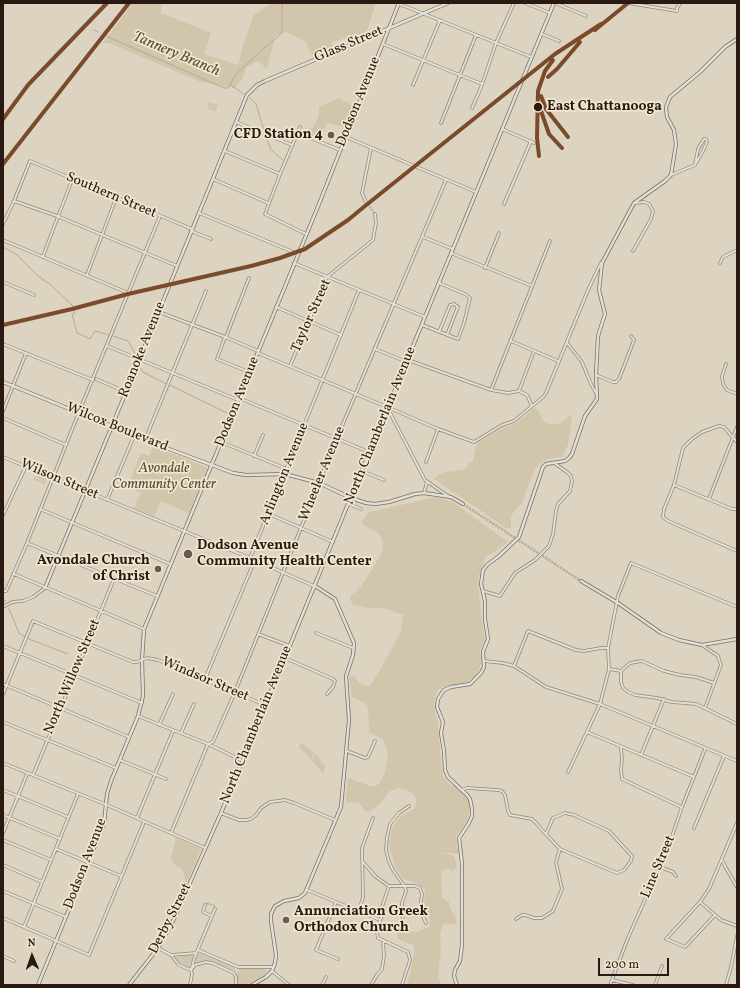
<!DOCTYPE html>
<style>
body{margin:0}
#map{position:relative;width:740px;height:988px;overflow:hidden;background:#dcd4c0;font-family:Vollkorn,serif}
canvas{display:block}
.frame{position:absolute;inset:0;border:4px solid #2a1913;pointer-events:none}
.north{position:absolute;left:12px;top:936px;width:40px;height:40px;-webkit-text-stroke:3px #f0e6ce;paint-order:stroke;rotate:358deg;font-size:11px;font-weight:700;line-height:16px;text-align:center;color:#2a1913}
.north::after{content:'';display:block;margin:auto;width:14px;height:18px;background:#2a1913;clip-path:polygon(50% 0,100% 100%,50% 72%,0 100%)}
.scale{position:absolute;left:598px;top:958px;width:71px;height:18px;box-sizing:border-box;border:2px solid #2a1913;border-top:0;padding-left:5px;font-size:12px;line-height:14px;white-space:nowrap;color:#2a1913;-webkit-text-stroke:3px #f0e6ce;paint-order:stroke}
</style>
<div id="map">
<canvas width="740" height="988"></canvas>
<div class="frame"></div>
<div class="north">N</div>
<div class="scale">200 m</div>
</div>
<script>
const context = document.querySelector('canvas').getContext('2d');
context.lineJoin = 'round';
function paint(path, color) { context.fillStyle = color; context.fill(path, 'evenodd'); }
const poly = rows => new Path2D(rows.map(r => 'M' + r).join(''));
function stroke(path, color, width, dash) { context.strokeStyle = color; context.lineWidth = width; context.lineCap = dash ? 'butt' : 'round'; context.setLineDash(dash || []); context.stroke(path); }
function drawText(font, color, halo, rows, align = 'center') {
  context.font = font + ' Vollkorn,serif'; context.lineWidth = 3.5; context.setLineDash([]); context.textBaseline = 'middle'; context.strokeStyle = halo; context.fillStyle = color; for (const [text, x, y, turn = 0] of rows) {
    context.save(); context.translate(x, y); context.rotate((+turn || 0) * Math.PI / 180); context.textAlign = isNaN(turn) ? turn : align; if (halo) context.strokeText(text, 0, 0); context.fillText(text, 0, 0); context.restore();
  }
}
paint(poly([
 [133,3,161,3,161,13,211,33,204,54,238,65,243,45,254,15,272,3,376,3,366,34,346,38,332,42,330,50,313,55,310,52,306,42,301,39,285,32,275,37,268,64,266,69,262,64,257,61,252,64,246,68,242,79,235,88,201,82,109,43,103,43],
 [339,98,352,105,354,109,345,127,327,123,320,138,304,134,307,130,313,128,315,124,319,115,319,107],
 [209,102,218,105,216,111,207,109],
 [534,408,538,410,543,421,552,425,561,423,569,416,572,417,568,445,562,457,547,459,539,464,533,473,522,503,513,513,511,517,511,528,506,528,434,479,437,476,446,472,466,469,469,461,471,462,473,461,477,443,503,428,517,423],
 [153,446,208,468,189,513,161,501,154,517,134,508,141,493,127,487,141,453,149,456],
 [38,475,47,478,45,484,33,480,34,476,36,477,36,480],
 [437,497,454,503,508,542,485,558,478,578,481,616,485,640,480,651,481,663,479,670,475,677,464,683,442,687,438,690,435,696,434,706,438,723,441,763,443,776,451,786,455,786,466,796,469,801,470,810,467,822,456,836,457,848,459,850,460,854,441,852,454,856,457,867,453,871,447,869,441,871,442,898,449,902,450,908,457,920,456,924,445,924,442,926,440,935,441,950,438,976,440,982,443,985,407,985,414,955,414,947,413,945,400,940,397,937,397,934,400,931,404,930,418,932,430,926,429,915,424,907,425,890,421,886,404,879,400,874,395,867,389,844,392,828,401,816,414,809,416,805,416,798,412,793,405,789,398,788,390,791,381,803,370,812,365,811,358,802,347,803,346,798,348,778,370,786,376,786,380,783,384,775,388,756,385,743,382,739,369,732,368,707,366,704,352,697,349,677,353,676,362,685,370,686,382,667,401,631,403,615,383,608,368,608,353,605,350,599,351,595,358,590,366,579,383,551,382,540,379,534,373,530,364,526,362,521,369,512],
 [303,743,314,753,311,760,299,747,300,744],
 [315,754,325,765,325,768,323,773,312,761],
 [176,838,201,849,182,894,179,892,180,891,182,891,185,883,184,873,179,866,177,867,171,859],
 [198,953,203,953,231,966,236,969,232,970,210,961,197,963,195,960],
 [190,955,192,955,193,958,189,967,187,967,179,962,176,959,177,957],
 [240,968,265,969,267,973,257,980,246,985,238,985,237,973]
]), '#d1c5ab');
stroke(poly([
 [94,30,98,32],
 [106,36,224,88,228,88,236,74,264,48,280,35,282,32,282,3],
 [231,85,244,94],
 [250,98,256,104,264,130],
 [266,136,271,150,283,160],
 [3,247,17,255,38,276,51,285,72,305,75,313,72,314,77,333,90,339,95,331,109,335],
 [113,336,128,341,134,351,137,360],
 [139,366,143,372,166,384],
 [170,385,229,414],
 [3,600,6,601],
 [9,609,19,633,29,639,68,654]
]), '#b7a991', 1);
stroke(poly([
 [366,202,375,214],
 [205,905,207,903,215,906,215,909]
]), '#b8af9d', 2, [2, 1]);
stroke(poly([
 [463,504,581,581]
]), '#b8af9d', 2.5, [2.5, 1]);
const street = poly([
 [397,3,531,57],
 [525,3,550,13],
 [555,3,586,16],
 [628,3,677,11,677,8,680,3],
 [542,34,559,41],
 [383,44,482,84],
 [413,85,440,20],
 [472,108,482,85,496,43,514,3],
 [236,122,292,145],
 [441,123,476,35],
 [300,127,280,174,265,214,306,234],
 [502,129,534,143],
 [298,133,340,150],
 [346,137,476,192],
 [225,151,280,174],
 [671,175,695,165,703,151,707,142,706,139,704,139,698,149,695,165],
 [213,179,268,203],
 [14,201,57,216,177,266],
 [366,202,362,193,371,148],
 [504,204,531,141],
 [199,213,298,254],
 [3,224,14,201,30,161,192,229],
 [191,231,211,239],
 [423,237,453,249],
 [3,240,128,293],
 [633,251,651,219,653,211,649,204,644,202,635,203],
 [451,253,532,286],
 [43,256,72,180],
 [294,263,425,317],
 [720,263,723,257,737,250],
 [485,268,499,233],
 [87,275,116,198],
 [3,282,34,295],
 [276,307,341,335],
 [159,312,225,337,258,351],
 [422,325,458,339,464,323,470,298,465,294,439,283],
 [439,332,450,305,454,304,458,307,457,309,447,335],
 [225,337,217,359,249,372],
 [226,337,249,278],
 [511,341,558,361],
 [567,343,582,362,591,384,596,393],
 [3,344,93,380],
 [107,346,238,400],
 [375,349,407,362],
 [258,353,387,407,425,480,448,496],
 [408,360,491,390,508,393,519,391,527,395,532,406],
 [726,364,722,376,723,384,727,390,737,394],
 [290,366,327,277,373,240,376,223,375,214],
 [596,375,613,382,616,382,619,379,634,340,631,336],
 [96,379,126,392],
 [491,390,550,241],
 [519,391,534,351],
 [239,398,369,452],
 [387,407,438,429,474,442,502,425,514,421,543,397,546,393,588,290,601,263],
 [3,411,26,353],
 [3,418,66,445],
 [145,440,206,291],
 [221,442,287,469],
 [737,442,724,427,719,426,702,432,692,439,683,448,674,485,664,509,663,517,668,521,737,551],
 [254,456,263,435],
 [3,457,250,558,314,586],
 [426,462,438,429],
 [362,471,384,480],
 [674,485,732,509,737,509],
 [424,493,427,482],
 [709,499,737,427],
 [107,500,134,436],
 [349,504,361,509],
 [40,509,170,564],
 [269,514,333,542],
 [3,515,26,466],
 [27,543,157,596],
 [14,574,144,629],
 [3,591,6,591,7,589,27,543,79,412,160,216],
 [483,591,500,596,515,573,535,560,549,546,553,534,556,511,558,504,570,491,572,482,571,476,567,472,554,463],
 [3,607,12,602,23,601,33,597,45,588],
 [316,633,353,648],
 [258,634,290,646],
 [702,645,718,656,721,665,705,708],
 [3,646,142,703],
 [285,658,333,679,335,681,333,687,327,694],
 [484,661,503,663,514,666,546,687,600,704,737,761],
 [514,666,528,631,576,650,584,651,601,648,608,648],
 [609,669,621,671,630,663,642,661,664,671,680,675,696,677,714,683],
 [621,671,621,682,623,688,628,692,635,695,657,698,672,702,696,704,737,724],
 [205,679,254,562,250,558,359,290],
 [3,684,129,737],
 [3,694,33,621,133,662,137,662,147,658,158,660,265,705],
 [138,716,208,744,243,761],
 [3,722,116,768],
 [159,725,173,694],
 [587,732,694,777],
 [181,733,194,704],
 [621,748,622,759,621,769,622,779,681,807],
 [347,751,365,758,368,757,375,741],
 [641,755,664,699],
 [120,760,166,779],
 [3,763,107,805,205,848],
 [568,772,600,704,609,669,608,648,618,596,631,563,737,607],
 [33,775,114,579],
 [3,790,68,817],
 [462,790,467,788,498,790,502,791,505,795,508,811,510,815,532,819,538,825,543,831,560,849,617,873,624,870,631,861,632,856,609,831,574,815,565,813,553,818,546,834],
 [221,813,239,820,246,820,251,819,256,815,261,808,270,802,285,800,294,803,335,820],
 [3,815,60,839],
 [137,818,173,731],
 [694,828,724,756],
 [3,833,27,774],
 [171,833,208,744,213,742,235,692,337,438,446,180],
 [3,840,51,860],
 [56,849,121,876],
 [722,860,726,868,737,887],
 [362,861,376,877,389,886,415,886,420,888,422,894,420,909,426,923],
 [3,865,42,882],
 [660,867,673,872,676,876],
 [389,886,382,907,382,915,377,932,378,938,408,952,410,960,402,985],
 [307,890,380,920],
 [3,891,66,917],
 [336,902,316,950,338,959],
 [700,902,721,920,737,926],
 [205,905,203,912,212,916,215,909],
 [358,912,363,898,362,848,373,818],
 [715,915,685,947,666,939,700,902,709,889,737,823],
 [3,918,89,955,144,822],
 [403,918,402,903,406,891,405,887,393,870,389,862,386,850,387,837,390,824,399,813,409,806],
 [516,919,522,915,525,915,534,918,542,918,553,911,562,889,557,867,556,862,560,849],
 [24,927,78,794],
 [158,948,171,955,179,965,186,968,191,970,195,965,206,962,212,963,234,973],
 [198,950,238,967,273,967],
 [171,955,196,953],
 [3,956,14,961],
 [272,971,289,985],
 [234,973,236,978,236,985],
 [612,980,633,985],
 [190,985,192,974,191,970,195,956,212,916],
 [322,985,326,977],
 [371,985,377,975,382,969,384,956,383,940],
 [610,985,628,938,669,845,682,807,705,749],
 [655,985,662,966],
 [726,985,731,967,737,936]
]);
const secondary = poly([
 [3,382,161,446,233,473,246,475,285,474,319,483,351,498,366,503,375,504,389,502,415,494,424,493,451,497,463,504],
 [581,581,618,603,661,633,679,640,702,645,737,639],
 [45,588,126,392,247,95,257,85,265,81,448,3],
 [38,985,104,824,107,794,111,781,138,716,143,696,142,660,144,629,319,204,399,3],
 [129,985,158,948,173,921,221,813,554,3],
 [252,985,266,977,272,971,275,963,276,955,271,921,271,914,275,906,284,901,299,898,305,893,341,807,349,720,346,676,353,655,354,643,335,599,315,586],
 [457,985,454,976,455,970,460,961,462,945,462,863,459,838,469,823,472,816,472,809,470,799,467,795,448,777,445,770,444,751,441,733,443,722,437,707,438,699,444,690,451,687,470,684,481,673,484,667,483,652,488,639,485,619,485,601,481,584,483,570,487,565,499,556,519,537,543,467,546,464,565,461,569,458,572,454,585,416,597,399,596,375,598,336,605,314,599,290,602,263,634,203,665,181,671,175,676,144,674,130,667,117,666,107,670,97,700,72,725,47,737,39]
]);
stroke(street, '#8f887c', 3.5);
stroke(secondary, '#766f65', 4);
stroke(street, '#e4dfd5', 2);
stroke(secondary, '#e4dfd5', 2.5);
stroke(poly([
 [595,30,628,3],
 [548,77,557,69,580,42],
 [541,96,546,109,568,137],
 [541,111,549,134,562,148],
 [3,119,28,85,107,3],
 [539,156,537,138,538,91,545,71,553,60],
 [3,164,129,3],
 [3,325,72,309,128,294,251,266,280,258,305,249,348,220,365,206,555,54,601,24]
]), '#7a4b2a', 4);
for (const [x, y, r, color] of [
 [538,107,5,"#2a1913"],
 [331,135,4,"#685a50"],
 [188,554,5,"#685a50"],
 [158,569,4,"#685a50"],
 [286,920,4,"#685a50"]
]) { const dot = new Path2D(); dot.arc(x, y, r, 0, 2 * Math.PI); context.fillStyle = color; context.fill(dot); stroke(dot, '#f0e6ce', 1.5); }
drawText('14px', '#2a1913', '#f0e6ce', [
 ["Glass Street",349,45,-23],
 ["Dodson Avenue",359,102,-68],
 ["Southern Street",111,196,23],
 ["Taylor Street",312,316,-66],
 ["Roanoke Avenue",143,350,-68],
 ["Dodson Avenue",238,402,-68],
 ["North Chamberlain Avenue",381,426,-68],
 ["Wilcox Boulevard",117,428,22],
 ["Arlington Avenue",285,474,-68],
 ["Wheeler Avenue",323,474,-68],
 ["Wilson Street",59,480,23],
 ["North Willow Street",73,677,-67],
 ["Windsor Street",205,680,23],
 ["North Chamberlain Avenue",257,725,-68],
 ["Dodson Avenue",86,864,-69],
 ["Line Street",659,867,-67],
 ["Derby Street",171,919,-63]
]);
drawText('bold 14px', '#2a1913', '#f0e6ce', [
 ["East Chattanooga",547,107]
], 'left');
drawText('bold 14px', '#2a1913', '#f0e6ce', [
 ["CFD Station 4",323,135],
 ["Dodson Avenue",197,546,"left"],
 ["Community Health Center",197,562,"left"],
 ["Avondale Church",150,561],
 ["of Christ",150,577],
 ["Annunciation Greek",294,912,"left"],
 ["Orthodox Church",294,928,"left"]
], 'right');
drawText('italic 14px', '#59493b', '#f0e6ce', [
 ["Avondale",164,469],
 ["Community Center",164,485]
]);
drawText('italic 15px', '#5c4b3d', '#f0e6ce', [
 ["Tannery Branch",176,55,23]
]);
</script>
